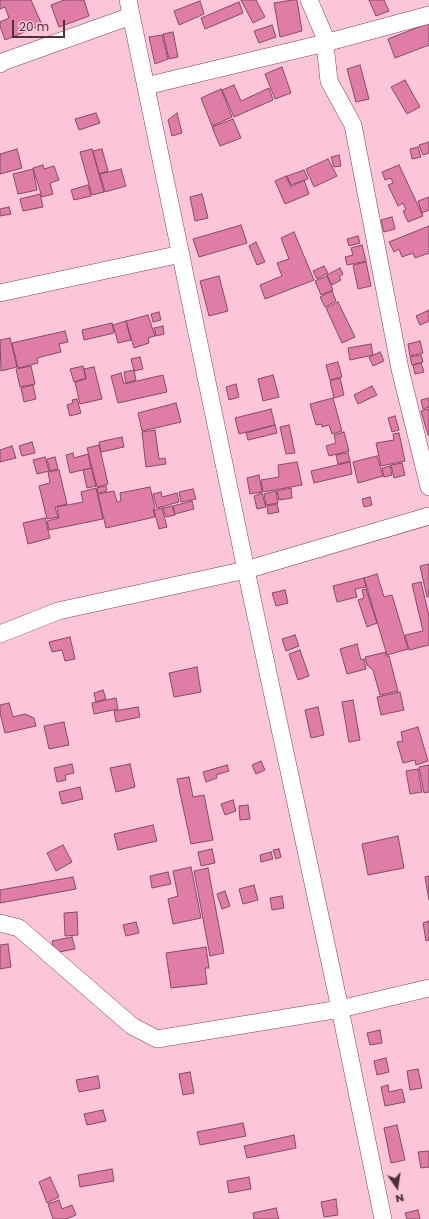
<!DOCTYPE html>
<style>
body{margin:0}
#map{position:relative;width:429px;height:1219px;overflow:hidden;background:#fdc5da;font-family:Poppins,sans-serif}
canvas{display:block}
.north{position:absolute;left:377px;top:1167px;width:40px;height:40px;-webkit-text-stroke:3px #fdc5da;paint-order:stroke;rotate:167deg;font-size:11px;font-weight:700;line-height:16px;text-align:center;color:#4d323d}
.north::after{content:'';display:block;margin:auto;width:14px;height:18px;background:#4d323d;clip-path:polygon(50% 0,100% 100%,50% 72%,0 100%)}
.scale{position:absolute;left:12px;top:20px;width:53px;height:18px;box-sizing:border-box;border:2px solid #4d323d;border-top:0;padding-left:5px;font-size:12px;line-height:14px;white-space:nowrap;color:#4d323d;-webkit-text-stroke:3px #fdc5da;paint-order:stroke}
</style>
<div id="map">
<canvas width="429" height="1219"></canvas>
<div class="north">N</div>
<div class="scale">20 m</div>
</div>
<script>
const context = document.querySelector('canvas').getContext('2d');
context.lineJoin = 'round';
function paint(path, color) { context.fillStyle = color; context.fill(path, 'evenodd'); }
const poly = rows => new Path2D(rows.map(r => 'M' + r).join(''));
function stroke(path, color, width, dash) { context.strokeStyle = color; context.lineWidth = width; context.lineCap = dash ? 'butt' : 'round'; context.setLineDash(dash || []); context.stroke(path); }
const building = poly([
 [0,0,31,0,42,25,5,40,0,26,0,22,9,18,5,7,0,9,0,0],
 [64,0,84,0,89,16,59,27,51,5,64,0],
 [241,0,256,0,265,17,253,23,241,0],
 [292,0,297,0,302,31,280,37,274,3,292,0],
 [369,0,384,0,389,11,376,16,369,0],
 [200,1,204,14,179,25,174,11,200,1],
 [239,2,243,13,205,29,201,18,239,2],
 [429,23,429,45,395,58,388,39,429,23],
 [272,25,276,37,259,43,254,31,272,25],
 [173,32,178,57,169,59,163,34,173,32],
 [162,35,168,59,155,64,149,37,162,35],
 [360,65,369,99,356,102,347,69,360,65],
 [282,67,291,93,275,99,265,74,282,67],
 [405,80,420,107,407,114,391,87,405,80],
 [234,85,241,101,269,88,273,100,234,117,222,90,234,85],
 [221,89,232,117,212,126,201,98,221,89],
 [96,113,100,123,79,130,75,119,96,113],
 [177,113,182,133,172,136,168,120,177,113],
 [233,119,241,138,220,146,212,127,233,119],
 [429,142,429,153,423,155,419,145,429,142],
 [418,147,421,157,412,159,410,149,418,147],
 [17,149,22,168,0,174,0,154,17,149],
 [92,149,104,192,92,195,80,152,92,149],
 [102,149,108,171,99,174,93,151,102,149],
 [339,155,341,166,334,167,331,157,339,155],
 [328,159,337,176,314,187,306,169,328,159],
 [43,165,44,169,54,166,59,180,50,183,53,194,42,197,33,168,43,165],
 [399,165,423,216,408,222,403,211,406,210,403,203,398,206,388,185,393,183,391,178,385,180,382,172,399,165],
 [33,169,37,190,18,194,13,174,33,169],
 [121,169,126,186,105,192,100,174,121,169],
 [304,170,308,179,291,185,287,176,304,170],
 [286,176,291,187,304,180,309,194,285,204,275,181,286,176],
 [88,185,91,196,74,200,71,190,88,185],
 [40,194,43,207,23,211,20,199,40,194],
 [202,194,208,218,195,221,190,197,202,194],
 [429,197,429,210,422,213,418,201,429,197],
 [9,207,11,214,0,216,0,209,9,207],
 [392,217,395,229,384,232,381,220,392,217],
 [241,225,247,243,199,257,193,239,241,225],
 [429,226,429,253,415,258,413,253,402,257,399,249,394,252,389,242,429,226],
 [294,232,314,280,265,299,260,285,282,276,277,263,289,259,281,238,294,232],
 [358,236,360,243,349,246,347,239,358,236],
 [256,242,265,262,257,265,249,246,256,242],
 [362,245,366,261,347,265,345,257,353,255,351,248,362,245],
 [366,262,371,286,358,289,353,265,366,262],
 [324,266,328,273,317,279,313,271,324,266],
 [340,268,343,274,339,277,341,280,332,285,327,275,340,268],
 [219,276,228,311,209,316,200,281,219,276],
 [327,276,333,290,321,295,315,281,327,276],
 [332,291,336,301,325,307,320,297,332,291],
 [338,302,355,337,342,343,326,308,338,302],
 [429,310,429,321,420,325,416,316,429,310],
 [159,312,161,320,153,322,151,314,159,312],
 [148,315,155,336,148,338,149,343,134,348,126,321,148,315],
 [126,321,131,340,118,343,113,325,126,321],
 [112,323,114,333,84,340,82,330,112,323],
 [163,326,164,334,156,336,154,328,163,326],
 [65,331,68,342,59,344,61,352,37,358,38,363,18,368,12,343,65,331],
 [10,338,17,367,1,371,0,340,10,338],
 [420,341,423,353,410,356,408,344,420,341],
 [371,344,373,355,350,360,348,348,371,344],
 [380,352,384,361,373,366,369,357,380,352],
 [421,355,423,362,412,365,410,357,421,355],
 [140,357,143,369,134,371,131,359,140,357],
 [338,362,342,377,330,380,326,365,338,362],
 [421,363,424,372,415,374,413,365,421,363],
 [31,366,35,384,20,387,16,369,31,366],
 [83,366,86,378,74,382,70,369,83,366],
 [94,367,102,399,80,404,75,382,86,379,84,369,94,367],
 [134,370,136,380,126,383,124,372,134,370],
 [121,373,124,384,163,375,167,392,118,403,111,376,121,373],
 [273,375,279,397,263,401,258,379,273,375],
 [340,378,344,395,334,398,330,381,340,378],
 [236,384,239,397,229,400,226,387,236,384],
 [33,385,36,399,24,402,21,388,33,385],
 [372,386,377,395,358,404,354,395,372,386],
 [333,398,342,431,332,434,329,425,322,427,322,424,316,425,310,404,333,398],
 [429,398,429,407,423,409,421,400,429,398],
 [77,399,81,413,70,416,67,405,73,403,72,400,77,399],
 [176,403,181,422,142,431,138,413,176,403],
 [271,409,275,425,239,434,235,418,271,409],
 [429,409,429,435,428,435,421,411,429,409],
 [395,416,399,430,392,432,388,418,395,416],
 [275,425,277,433,248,440,246,433,275,425],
 [289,425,295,453,286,454,280,427,289,425],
 [155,430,159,459,165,458,166,464,146,467,142,432,155,430],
 [344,432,349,451,329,456,326,446,336,443,334,435,344,432],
 [399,433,405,461,381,466,376,443,394,440,393,434,399,433],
 [122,437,124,447,101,452,99,442,122,437],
 [32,442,35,453,22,456,19,446,32,442],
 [99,445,108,484,97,487,87,448,99,445],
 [12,446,16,458,0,462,0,450,12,446],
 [73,453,74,458,88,454,91,468,70,473,66,455,73,453],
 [348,453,350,461,338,464,336,455,348,453],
 [377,456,383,476,358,483,353,462,377,456],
 [45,457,49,471,37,474,33,460,45,457],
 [55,457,58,469,50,471,47,459,55,457],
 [297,462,302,485,263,492,261,480,279,477,278,465,297,462],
 [350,462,352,474,314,483,311,471,350,462],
 [402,463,405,475,394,478,391,465,402,463],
 [390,466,392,475,384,477,382,468,390,466],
 [91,468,96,486,87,488,83,470,91,468],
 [59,470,67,504,55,507,58,517,47,519,39,486,50,483,48,472,59,470],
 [259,475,262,492,250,494,247,478,259,475],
 [106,486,107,491,98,493,97,488,106,486],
 [150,487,155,508,153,509,155,517,106,528,98,494,114,491,117,502,121,501,120,493,150,487],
 [96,488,103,519,49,530,47,521,59,518,57,507,83,502,81,492,96,488],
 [291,488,292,498,279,500,277,491,291,488],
 [193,489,196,499,181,502,179,492,193,489],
 [276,491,278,503,266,505,264,494,276,491],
 [161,492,162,497,177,493,179,502,157,508,153,494,161,492],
 [262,493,266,507,257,509,254,496,262,493],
 [370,497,372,505,364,507,362,499,370,497],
 [192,501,194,509,175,514,173,506,192,501],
 [277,504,279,512,268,514,267,506,277,504],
 [172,506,175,515,166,517,163,508,172,506],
 [162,508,167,527,159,529,154,510,162,508],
 [45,518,50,538,28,544,23,523,45,518],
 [429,564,429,597,427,597,420,566,429,564],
 [377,574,384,597,392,595,408,649,387,655,364,578,377,574],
 [364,578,366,587,355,589,357,597,337,602,333,586,364,578],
 [421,582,429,616,429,645,409,650,405,635,423,631,412,584,421,582],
 [366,589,377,623,367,627,358,600,364,598,362,590,366,589],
 [285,590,288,603,276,606,272,593,285,590],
 [295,635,299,646,286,651,282,639,295,635],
 [70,637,75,659,65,661,62,650,52,652,49,642,70,637],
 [357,644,361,660,364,659,366,669,347,674,340,649,357,644],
 [300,650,309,676,298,680,289,654,300,650],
 [386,652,386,656,389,656,398,691,380,695,373,670,367,665,365,657,386,652],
 [197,667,201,692,174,697,169,673,197,667],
 [103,690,106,699,96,702,94,693,103,690],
 [400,692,404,710,381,715,377,697,400,692],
 [116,698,118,709,94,714,92,703,116,698],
 [353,700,360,740,349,742,342,702,353,700],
 [9,703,13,717,25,714,34,718,36,726,5,733,0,713,0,705,9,703],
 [138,707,140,717,116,722,114,711,138,707],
 [318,707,324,735,311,738,305,710,318,707],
 [64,722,69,745,49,749,44,726,64,722],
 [418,727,428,761,416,765,415,760,403,763,397,742,403,741,401,732,418,727],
 [261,761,265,770,256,774,252,765,261,761],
 [72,764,74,773,65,775,66,780,57,782,54,768,72,764],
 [130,764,135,787,116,792,110,768,130,764],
 [227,765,229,771,216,775,217,778,206,782,203,772,227,765],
 [429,765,429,792,424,793,419,767,429,765],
 [418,769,422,792,410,794,406,771,418,769],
 [189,777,193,797,204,795,213,840,191,844,177,779,189,777],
 [80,787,83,799,62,804,59,792,80,787],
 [233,800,236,811,225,815,221,804,233,800],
 [248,805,250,819,240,820,239,806,248,805],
 [153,825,157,841,118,850,114,834,153,825],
 [398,836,404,868,368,875,362,844,398,836],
 [63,845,72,862,56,871,47,853,63,845],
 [212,849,215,863,201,866,198,852,212,849],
 [279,849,281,857,276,859,273,850,279,849],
 [271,852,273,859,261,862,260,855,271,852],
 [191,867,201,918,173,924,168,899,178,896,173,871,191,867],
 [208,868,224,953,210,956,194,871,208,868],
 [168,872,171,884,152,888,150,876,168,872],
 [429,876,429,900,425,877,429,876],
 [73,877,76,889,0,903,0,890,73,877],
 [254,885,258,900,243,904,239,889,254,885],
 [225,891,230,906,222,909,217,894,225,891],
 [282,896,284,908,272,910,270,898,282,896],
 [77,912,78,935,65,936,64,913,77,912],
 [429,921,429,940,426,941,423,923,429,921],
 [136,922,139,933,126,936,123,925,136,922],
 [72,937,75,949,54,953,52,941,72,937],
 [8,944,11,967,0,969,0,945,8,944],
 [206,947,209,968,205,968,207,984,171,988,166,953,206,947],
 [380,1030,382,1043,370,1045,367,1033,380,1030],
 [386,1058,389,1072,377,1075,374,1061,386,1058],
 [418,1069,422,1088,410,1090,407,1071,418,1069],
 [190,1072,194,1093,183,1095,179,1074,190,1072],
 [98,1076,100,1088,79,1092,76,1080,98,1076],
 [388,1085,389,1092,402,1089,405,1102,385,1106,381,1087,388,1085],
 [103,1110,106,1121,87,1125,84,1114,103,1110],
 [243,1123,246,1136,200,1145,197,1132,243,1123],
 [397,1125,405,1160,391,1163,384,1128,397,1125],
 [294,1135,296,1148,247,1158,244,1146,294,1135],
 [429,1151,429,1167,421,1168,418,1152,429,1151],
 [112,1169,114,1181,80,1187,78,1175,112,1169],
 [50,1177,59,1197,47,1203,39,1182,50,1177],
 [249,1177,251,1189,229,1193,227,1181,249,1177],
 [336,1199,338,1215,324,1217,321,1202,336,1199],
 [59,1200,62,1209,72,1205,76,1215,66,1219,53,1219,48,1204,59,1200],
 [276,1208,279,1219,254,1219,253,1213,276,1208],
 [418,1210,420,1219,407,1219,405,1213,418,1210]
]);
paint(building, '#df7da6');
stroke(building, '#864b64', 1);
const street = poly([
 [128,0,246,570,340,1009,383,1219],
 [309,0,324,35,329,81,353,125,400,369,429,487],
 [0,64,5,61,131,16],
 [146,86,325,43,429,15],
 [0,293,181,254],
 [0,634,58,611,246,570,429,516],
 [0,923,19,928,132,1026,157,1039,340,1009,429,988]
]);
stroke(street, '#7c425a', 18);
stroke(street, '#fff', 17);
</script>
